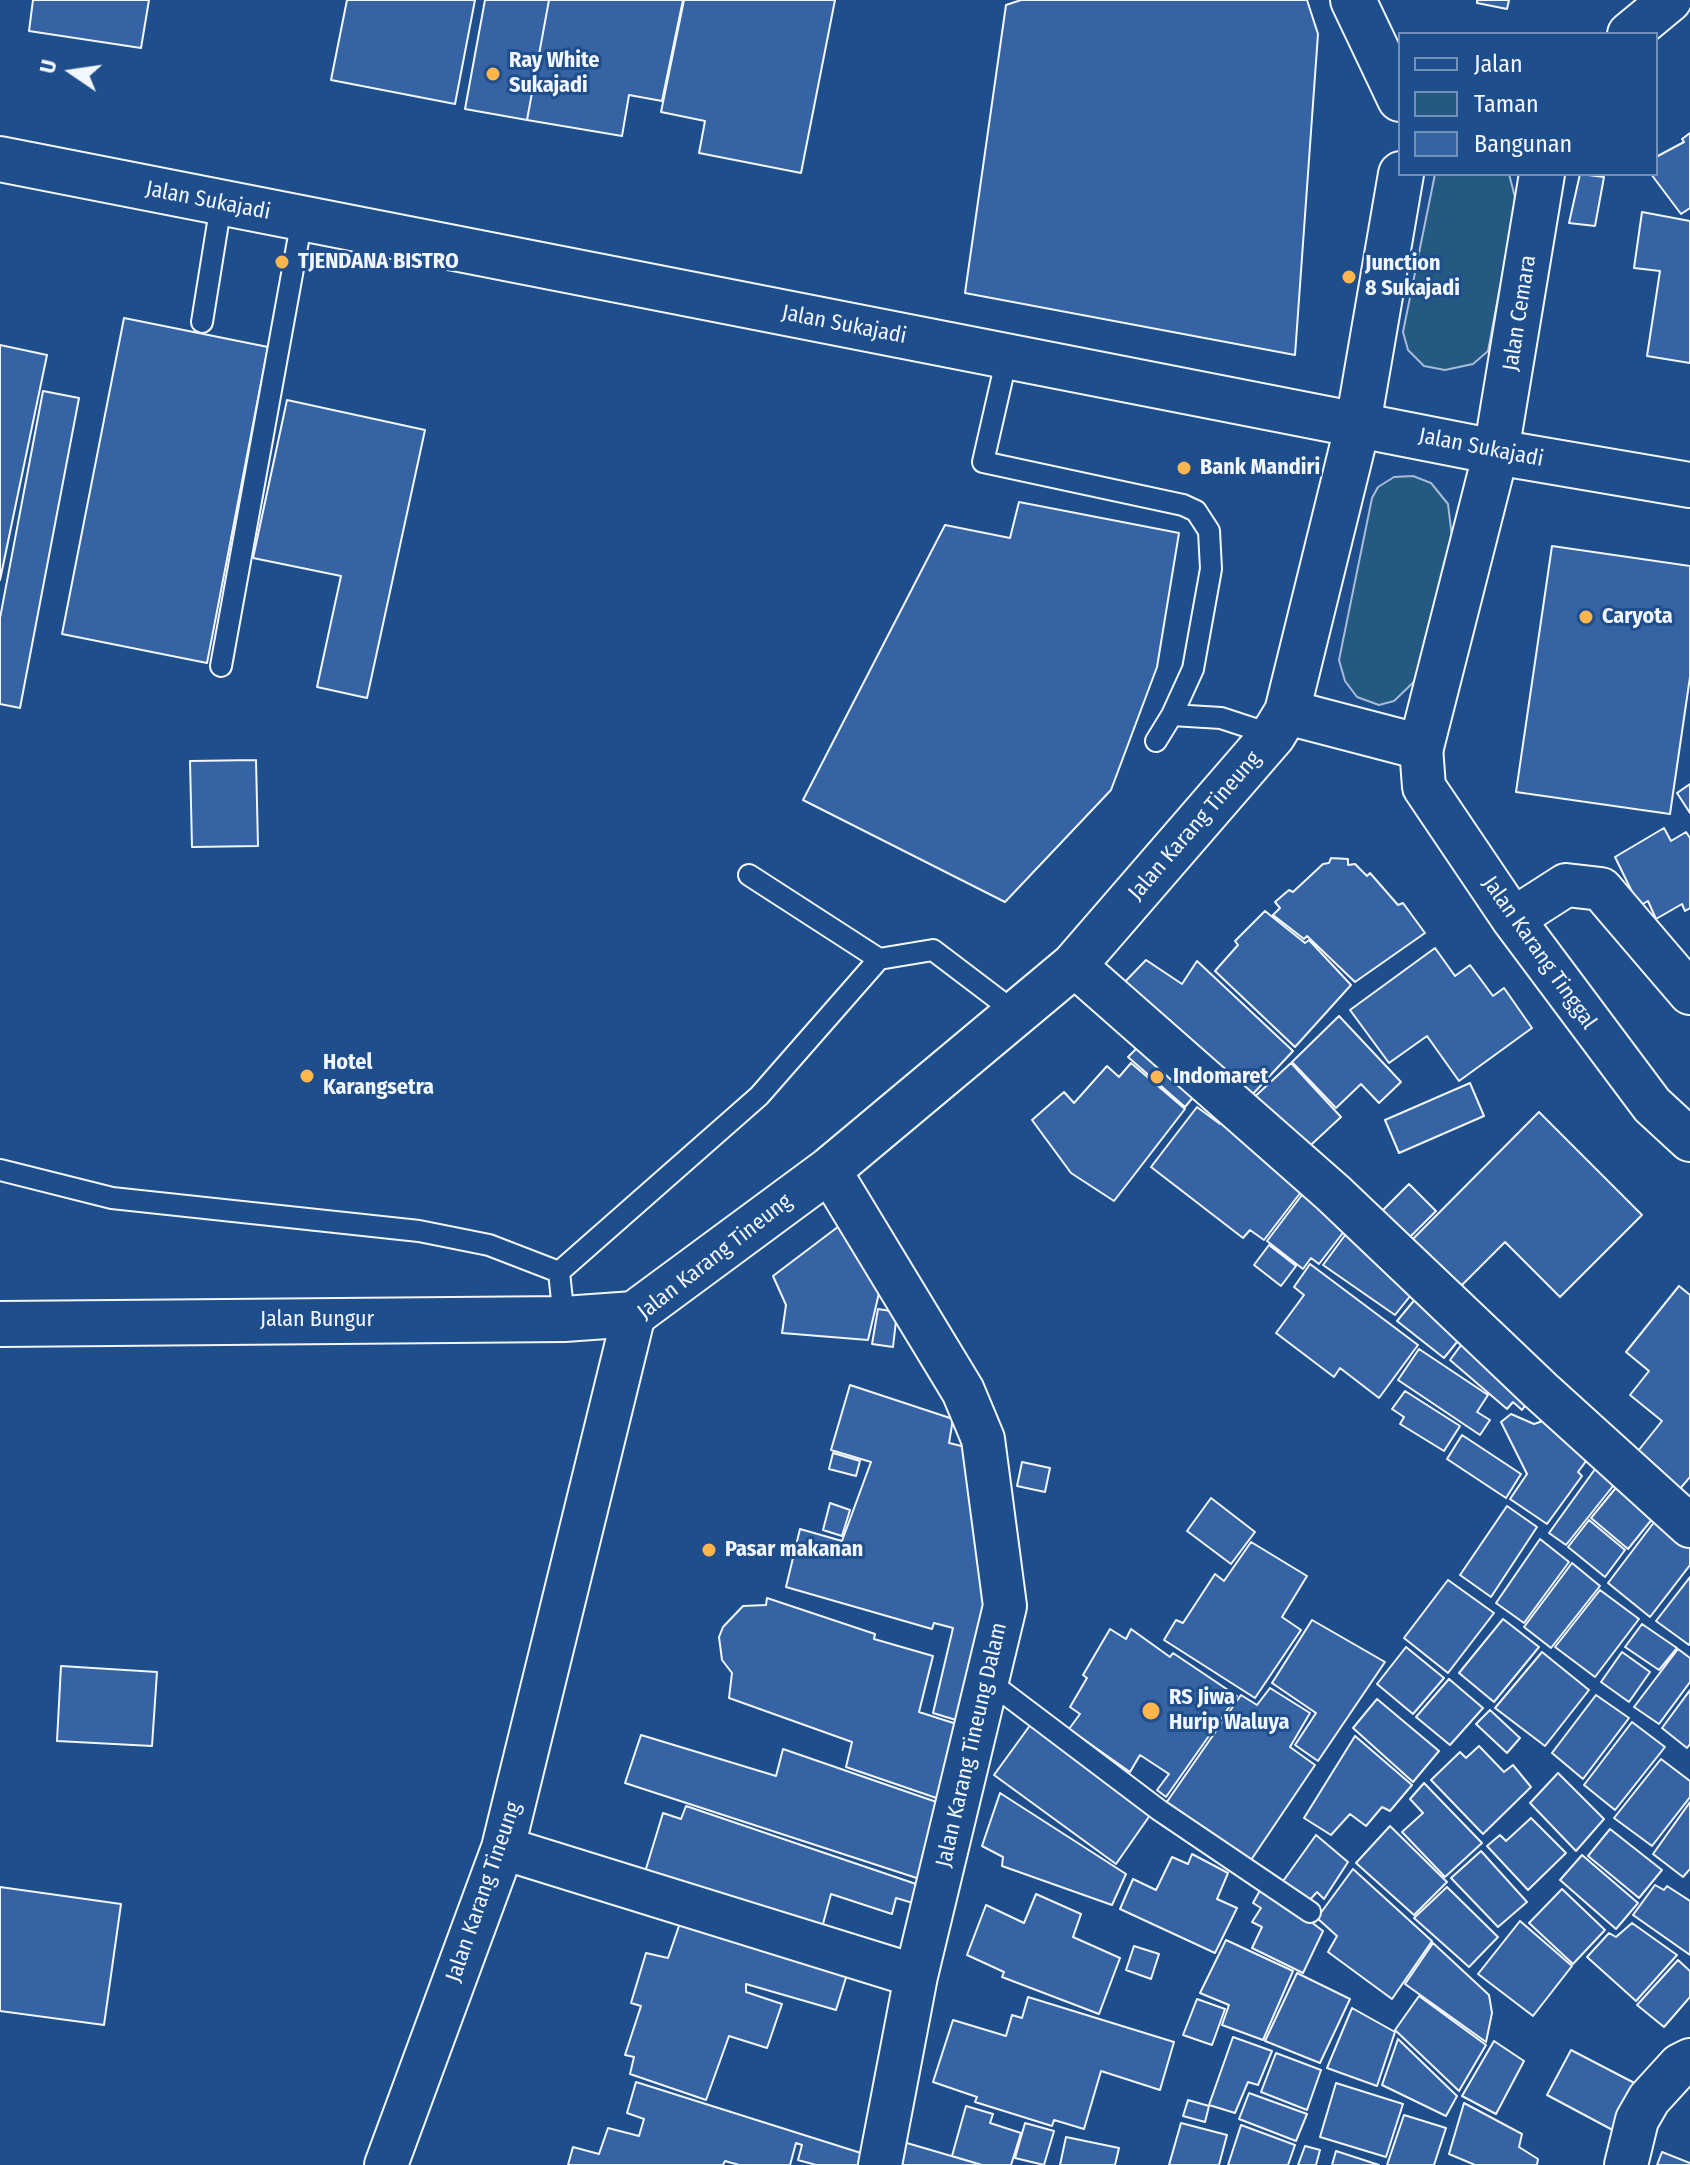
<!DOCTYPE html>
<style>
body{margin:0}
#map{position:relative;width:1690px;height:2165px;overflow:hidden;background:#1f4e8c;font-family:"Fira Sans Condensed",sans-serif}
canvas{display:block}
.legend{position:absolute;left:1398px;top:32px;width:260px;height:144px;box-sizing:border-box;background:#1f4e8c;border:2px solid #7391ba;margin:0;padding:10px 14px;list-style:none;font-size:24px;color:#f2f6ff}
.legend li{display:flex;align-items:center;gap:16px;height:40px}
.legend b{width:40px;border:2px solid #7391ba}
.north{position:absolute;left:32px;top:32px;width:80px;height:80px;-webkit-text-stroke:6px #1f4e8c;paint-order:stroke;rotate:283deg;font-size:22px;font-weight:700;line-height:32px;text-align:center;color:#f2f6ff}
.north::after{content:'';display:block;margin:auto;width:28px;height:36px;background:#f2f6ff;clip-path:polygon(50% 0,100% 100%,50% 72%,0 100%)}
</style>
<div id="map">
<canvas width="1690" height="2165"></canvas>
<ul class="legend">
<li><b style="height:10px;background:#1f4e8c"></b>Jalan</li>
<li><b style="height:22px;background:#245a82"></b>Taman</li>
<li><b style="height:22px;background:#3563a3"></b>Bangunan</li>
</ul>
<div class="north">U</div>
</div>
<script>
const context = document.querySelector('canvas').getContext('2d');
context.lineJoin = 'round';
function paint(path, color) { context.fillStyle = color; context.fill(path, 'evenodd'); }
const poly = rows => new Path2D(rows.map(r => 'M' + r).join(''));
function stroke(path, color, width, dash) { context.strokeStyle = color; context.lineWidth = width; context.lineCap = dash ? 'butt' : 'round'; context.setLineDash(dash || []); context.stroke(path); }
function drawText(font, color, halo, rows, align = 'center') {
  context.font = font + ' "Fira Sans Condensed",sans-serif'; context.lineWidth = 6; context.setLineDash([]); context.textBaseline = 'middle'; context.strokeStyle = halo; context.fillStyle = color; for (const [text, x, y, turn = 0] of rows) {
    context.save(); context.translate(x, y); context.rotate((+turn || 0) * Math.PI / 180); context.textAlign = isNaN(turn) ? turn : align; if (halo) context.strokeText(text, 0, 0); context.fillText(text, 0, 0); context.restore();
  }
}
const green = poly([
 [1435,174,1509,174,1516,201,1488,351,1473,364,1445,370,1424,366,1408,350,1403,332,1435,174],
 [1413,476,1431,483,1448,504,1452,537,1447,571,1422,674,1394,701,1379,705,1357,697,1345,681,1339,660,1372,498,1378,487,1394,477,1413,476]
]);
paint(green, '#245a82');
stroke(green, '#a8bbd7', 2);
const building = poly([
 [33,0,149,0,141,48,29,31,33,0],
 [347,0,475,0,455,104,331,80,347,0],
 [485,0,549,0,527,120,465,109,485,0],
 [549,0,683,0,662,101,629,95,622,136,527,120,549,0],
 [684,0,835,0,801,173,699,153,705,121,661,112,684,0],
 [1021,0,1307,0,1318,34,1295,355,965,293,1006,5,1021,0],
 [1477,0,1509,0,1507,9,1477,3,1477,0],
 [1690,133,1690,208,1681,214,1651,174,1656,174,1656,157,1684,142,1682,139,1690,133],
 [1580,174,1604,177,1595,226,1569,223,1580,174],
 [1642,212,1690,221,1690,363,1647,356,1660,271,1634,268,1642,212],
 [124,318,268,347,207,663,62,634,124,318],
 [0,345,47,355,0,580,0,345],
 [43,391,79,398,20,708,0,704,0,618,43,391],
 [287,400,425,430,367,698,317,687,341,576,253,558,287,400],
 [1019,502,1179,533,1157,667,1111,790,1005,902,803,800,945,525,1010,538,1019,502],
 [1552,546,1690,566,1690,677,1670,814,1516,792,1552,546],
 [256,760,258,846,192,847,190,761,256,760],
 [1690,784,1690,813,1677,793,1690,784],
 [1664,828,1671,841,1686,832,1690,838,1690,908,1685,911,1682,904,1656,919,1648,901,1639,906,1615,857,1664,828],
 [1331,858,1348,859,1348,865,1355,864,1367,876,1370,873,1398,905,1403,903,1425,933,1355,982,1307,936,1304,939,1273,915,1280,908,1275,902,1289,890,1293,892,1323,864,1329,863,1331,858],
 [1265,911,1305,943,1309,940,1351,985,1295,1047,1215,971,1238,945,1235,941,1265,911],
 [1435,948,1455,976,1470,965,1493,996,1504,988,1532,1028,1459,1081,1427,1036,1389,1063,1350,1010,1435,948],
 [1146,960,1182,984,1197,961,1293,1051,1251,1096,1117,990,1146,960],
 [1339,1016,1401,1082,1379,1103,1361,1084,1336,1108,1292,1062,1339,1016],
 [1144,1041,1200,1089,1185,1107,1128,1057,1144,1041],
 [1131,1063,1185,1109,1114,1201,1071,1173,1032,1120,1064,1092,1074,1103,1107,1066,1119,1077,1131,1063],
 [1291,1063,1341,1117,1298,1157,1248,1103,1291,1063],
 [1470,1083,1484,1116,1399,1153,1385,1120,1470,1083],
 [1197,1107,1220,1124,1227,1114,1311,1179,1264,1240,1250,1230,1243,1238,1151,1167,1197,1107],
 [1539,1112,1642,1215,1560,1297,1505,1242,1454,1293,1406,1246,1539,1112],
 [1409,1184,1436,1211,1400,1247,1373,1220,1409,1184],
 [1308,1187,1352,1221,1319,1264,1311,1258,1303,1269,1267,1241,1308,1187],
 [1357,1219,1423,1280,1395,1315,1323,1265,1357,1219],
 [847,1220,883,1276,868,1340,782,1333,786,1305,773,1276,847,1220],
 [1269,1245,1296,1266,1281,1286,1254,1265,1269,1245],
 [1310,1264,1418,1345,1379,1398,1340,1368,1334,1377,1276,1333,1304,1295,1294,1287,1310,1264],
 [1426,1286,1470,1326,1444,1358,1397,1321,1426,1286],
 [1679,1286,1690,1295,1690,1477,1674,1496,1630,1461,1662,1421,1630,1395,1649,1371,1626,1352,1679,1286],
 [878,1309,897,1312,893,1347,872,1344,878,1309],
 [1470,1333,1537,1389,1522,1410,1513,1402,1507,1409,1450,1360,1470,1333],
 [1419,1349,1488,1395,1477,1412,1490,1420,1480,1435,1398,1380,1419,1349],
 [850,1385,953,1419,949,1443,978,1450,998,1607,969,1724,933,1713,953,1628,934,1623,932,1629,786,1587,800,1529,842,1541,871,1462,831,1450,850,1385],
 [1405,1391,1460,1426,1444,1451,1400,1424,1404,1417,1392,1409,1405,1391],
 [1511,1414,1534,1424,1558,1416,1592,1453,1578,1472,1582,1476,1547,1524,1510,1499,1527,1474,1501,1422,1511,1414],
 [1462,1435,1521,1474,1506,1498,1447,1459,1462,1435],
 [833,1453,860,1461,856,1476,829,1469,833,1453],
 [1022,1462,1050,1468,1045,1492,1017,1486,1022,1462],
 [1598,1465,1617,1481,1566,1545,1549,1533,1598,1465],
 [1624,1478,1661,1508,1628,1549,1591,1518,1624,1478],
 [1211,1498,1255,1532,1231,1564,1187,1531,1211,1498],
 [830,1503,850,1510,842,1536,823,1530,830,1503],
 [1507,1506,1537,1527,1491,1597,1460,1575,1507,1506],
 [1661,1513,1690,1527,1690,1565,1650,1617,1608,1583,1661,1513],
 [1589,1520,1625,1550,1605,1577,1568,1547,1589,1520],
 [1540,1539,1569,1562,1524,1623,1496,1603,1540,1539],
 [1251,1542,1307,1576,1282,1617,1301,1630,1255,1698,1164,1640,1176,1620,1183,1623,1215,1574,1224,1581,1251,1542],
 [1572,1563,1600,1586,1551,1648,1524,1627,1572,1563],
 [1690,1577,1690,1643,1689,1645,1656,1621,1690,1577],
 [1448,1580,1494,1613,1448,1673,1404,1638,1448,1580],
 [1600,1590,1639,1619,1595,1677,1555,1647,1600,1590],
 [767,1598,875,1634,874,1639,933,1656,919,1712,969,1728,951,1803,846,1767,852,1742,729,1698,732,1673,722,1660,719,1637,723,1627,743,1606,766,1605,767,1598],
 [1503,1619,1539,1647,1494,1702,1459,1673,1503,1619],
 [1312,1620,1385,1662,1318,1761,1295,1745,1316,1713,1272,1683,1312,1620],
 [1642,1624,1677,1648,1659,1670,1625,1647,1642,1624],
 [1110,1629,1126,1639,1131,1629,1170,1657,1173,1653,1237,1696,1166,1797,1157,1790,1169,1774,1140,1755,1130,1772,1069,1729,1080,1714,1070,1707,1087,1678,1083,1675,1110,1629],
 [1406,1647,1444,1678,1413,1714,1377,1684,1406,1647],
 [1678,1649,1690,1658,1690,1682,1659,1724,1634,1707,1678,1649],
 [1542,1652,1589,1690,1545,1746,1495,1708,1542,1652],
 [1622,1652,1650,1672,1629,1702,1601,1682,1622,1652],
 [61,1666,157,1672,152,1746,57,1741,61,1666],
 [1449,1679,1483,1708,1450,1745,1416,1717,1449,1679],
 [1270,1688,1310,1713,1290,1747,1315,1765,1249,1863,1164,1806,1241,1695,1257,1705,1270,1688],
 [1690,1690,1690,1744,1687,1748,1662,1728,1690,1690],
 [1596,1695,1629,1718,1583,1779,1552,1753,1596,1695],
 [1377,1699,1439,1751,1413,1782,1353,1728,1377,1699],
 [1490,1710,1520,1738,1507,1753,1476,1724,1490,1710],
 [1632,1722,1665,1747,1615,1810,1584,1785,1632,1722],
 [1031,1724,1153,1811,1116,1864,994,1775,1031,1724],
 [641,1735,776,1776,783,1749,951,1807,929,1882,625,1783,641,1735],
 [1355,1736,1412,1785,1390,1811,1382,1807,1366,1826,1350,1814,1331,1835,1304,1818,1355,1736],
 [1479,1746,1504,1772,1513,1765,1531,1787,1483,1834,1431,1780,1460,1752,1466,1758,1479,1746],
 [1661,1759,1690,1781,1690,1797,1652,1846,1614,1818,1661,1759],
 [1558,1773,1604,1819,1576,1851,1530,1803,1558,1773],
 [1424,1783,1482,1843,1445,1877,1402,1832,1423,1813,1410,1799,1424,1783],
 [1000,1793,1126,1874,1112,1905,1002,1866,1003,1857,982,1846,1000,1793],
 [1690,1802,1690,1869,1683,1877,1653,1854,1690,1802],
 [686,1806,919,1885,913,1903,896,1898,892,1914,831,1894,819,1939,642,1882,663,1813,681,1819,686,1806],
 [1531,1818,1566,1853,1528,1890,1487,1846,1500,1835,1506,1841,1531,1818],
 [1390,1826,1447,1882,1414,1915,1356,1863,1390,1826],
 [1610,1829,1662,1870,1639,1898,1588,1856,1610,1829],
 [1316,1835,1348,1862,1324,1899,1317,1892,1307,1903,1281,1884,1316,1835],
 [1481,1851,1527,1902,1498,1927,1451,1878,1481,1851],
 [1192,1854,1228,1873,1217,1899,1237,1908,1215,1953,1120,1909,1133,1879,1156,1890,1172,1857,1188,1864,1192,1854],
 [1582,1855,1638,1903,1616,1929,1560,1880,1582,1855],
 [1353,1869,1432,1941,1392,1999,1328,1952,1337,1936,1317,1918,1353,1869],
 [1263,1885,1323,1931,1303,1973,1252,1948,1262,1927,1252,1922,1261,1908,1253,1903,1263,1885],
 [1655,1885,1664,1890,1667,1886,1690,1901,1690,1955,1633,1915,1655,1885],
 [0,1887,121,1904,104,2025,0,2011,0,1887],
 [1447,1887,1498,1937,1469,1967,1414,1918,1447,1887],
 [1562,1889,1605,1930,1573,1964,1529,1923,1562,1889],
 [1036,1894,1081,1914,1073,1937,1120,1958,1099,2014,1002,1977,1004,1972,967,1955,986,1905,1024,1923,1036,1894],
 [681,1920,848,1971,836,2010,746,1984,746,1992,782,2004,767,2048,729,2036,706,2100,630,2074,634,2057,625,2055,641,2006,631,2003,646,1953,668,1958,681,1920],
 [1520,1921,1572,1966,1533,2016,1478,1974,1520,1921],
 [1632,1923,1677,1955,1636,2001,1587,1957,1609,1933,1616,1937,1632,1923],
 [1226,1940,1293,1971,1263,2040,1222,2025,1229,2005,1200,1993,1226,1940],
 [1433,1943,1489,1995,1492,2013,1486,2042,1405,1984,1433,1943],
 [1134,1946,1159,1954,1151,1979,1126,1970,1134,1946],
 [1678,1960,1690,1971,1690,1997,1664,2027,1637,2005,1678,1960],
 [1297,1973,1350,1999,1320,2063,1265,2041,1297,1973],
 [1419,1996,1486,2045,1459,2091,1395,2030,1419,1996],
 [1028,1997,1174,2042,1160,2090,1101,2071,1084,2129,1054,2120,1052,2126,975,2102,977,2097,933,2082,953,2020,1006,2036,1012,2015,1022,2018,1028,1997],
 [1197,1999,1225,2009,1212,2045,1183,2035,1197,1999],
 [1352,2008,1395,2032,1377,2086,1327,2068,1352,2008],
 [1233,2037,1272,2051,1258,2085,1248,2082,1235,2113,1209,2105,1233,2037],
 [1398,2039,1457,2096,1446,2116,1382,2085,1398,2039],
 [1494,2041,1524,2061,1496,2114,1462,2096,1494,2041],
 [1571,2050,1646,2089,1622,2135,1547,2095,1571,2050],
 [1276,2053,1321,2070,1307,2110,1261,2092,1276,2053],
 [636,2082,861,2153,858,2165,816,2165,798,2160,802,2145,796,2143,790,2165,739,2165,725,2161,723,2165,568,2165,573,2147,599,2154,608,2128,639,2136,644,2119,627,2113,636,2082],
 [1336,2083,1403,2104,1386,2157,1320,2137,1336,2083],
 [1249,2093,1307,2114,1296,2141,1239,2119,1249,2093],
 [1188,2100,1209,2106,1205,2122,1183,2116,1188,2100],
 [1464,2103,1522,2134,1519,2147,1538,2159,1537,2165,1475,2165,1449,2154,1464,2103],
 [966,2106,993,2114,990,2123,1021,2133,1011,2165,982,2165,952,2156,966,2106],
 [1404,2115,1446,2128,1434,2165,1387,2165,1404,2115],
 [1025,2123,1054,2131,1044,2165,1015,2158,1025,2123],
 [1181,2123,1227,2135,1219,2165,1169,2165,1181,2123],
 [1241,2125,1295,2145,1288,2165,1228,2165,1241,2125],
 [1066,2137,1119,2148,1115,2165,1060,2165,1066,2137],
 [900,2141,982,2165,893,2165,900,2141],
 [1305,2146,1320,2150,1316,2165,1298,2165,1305,2146],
 [1336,2151,1379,2165,1332,2165,1336,2151],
 [1662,2152,1690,2163,1690,2165,1657,2165,1662,2152]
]);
paint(building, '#3563a3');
stroke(building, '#f2f6ff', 2);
const lane = poly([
 [202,322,221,204],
 [1007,357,983,462,1183,505,1196,511,1209,531,1211,569,1193,669,1172,715,1156,741],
 [221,666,302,219],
 [1172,715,1221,718,1273,735],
 [749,875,879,959,933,950,1016,1013],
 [0,1170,112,1198,419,1231,489,1245,559,1272,564,1319],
 [559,1272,759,1096,879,959],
 [987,1680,1159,1810,1310,1912]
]);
const street = poly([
 [1629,34,1670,0],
 [1421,747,1424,787,1513,919,1652,1105,1690,1140],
 [1513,919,1566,885,1601,889,1690,993],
 [1074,965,1333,1193,1540,1390,1690,1526],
 [829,1170,963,1391,983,1439,1005,1606,916,1976,880,2165],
 [503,1848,916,1976],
 [386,2165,503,1848,634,1314],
 [1626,2165,1637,2120,1649,2099,1680,2065,1690,2060]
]);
const secondary = poly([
 [1353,0,1400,99],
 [1287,712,1421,747,1496,452,1542,174],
 [0,1324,564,1319,634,1314,829,1170,1074,965,1273,735,1287,712,1358,424,1401,174]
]);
const primary = poly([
 [0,159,1496,452,1690,485]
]);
stroke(lane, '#f2f6ff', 24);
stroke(street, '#f2f6ff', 46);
stroke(secondary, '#f2f6ff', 48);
stroke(primary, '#f2f6ff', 48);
stroke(lane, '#1f4e8c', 20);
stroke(street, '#1f4e8c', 42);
stroke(secondary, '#1f4e8c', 44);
stroke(primary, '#1f4e8c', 44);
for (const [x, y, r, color] of [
 [493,74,8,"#ffb74d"],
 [282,262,8,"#ffb74d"],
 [1349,277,8,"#ffb74d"],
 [1184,468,8,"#ffb74d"],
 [1586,617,8,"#ffb74d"],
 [307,1076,8,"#ffb74d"],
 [1157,1077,8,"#ffb74d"],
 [709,1550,8,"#ffb74d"],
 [1151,1711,10,"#ffb74d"]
]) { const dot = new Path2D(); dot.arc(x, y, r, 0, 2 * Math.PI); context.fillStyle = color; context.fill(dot); stroke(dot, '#1f4e8c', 3); }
drawText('bold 22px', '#f2f6ff', '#1f4e8c', [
 ["Ray White",509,61],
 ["Sukajadi",509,86],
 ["TJENDANA BISTRO",298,262],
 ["Junction",1365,264],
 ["8 Sukajadi",1365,289],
 ["Bank Mandiri",1200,468],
 ["Caryota",1602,617],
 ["Hotel",323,1063],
 ["Karangsetra",323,1088],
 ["Indomaret",1173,1077],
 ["Pasar makanan",725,1550],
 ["RS Jiwa",1169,1698],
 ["Hurip Waluya",1169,1723]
], 'left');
drawText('22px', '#f2f6ff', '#1f4e8c', [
 ["Jalan Sukajadi",208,201,11],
 ["Jalan Cemara",1520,313,-81],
 ["Jalan Sukajadi",844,325,11],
 ["Jalan Sukajadi",1481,448,11],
 ["Jalan Karang Tineung",1195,826,-49],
 ["Jalan Karang Tinggal",1539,953,55],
 ["Jalan Karang Tineung",715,1257,-38],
 ["Jalan Bungur",317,1320],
 ["Jalan Karang Tineung Dalam",972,1745,-77],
 ["Jalan Karang Tineung",484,1892,-71]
]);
</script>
